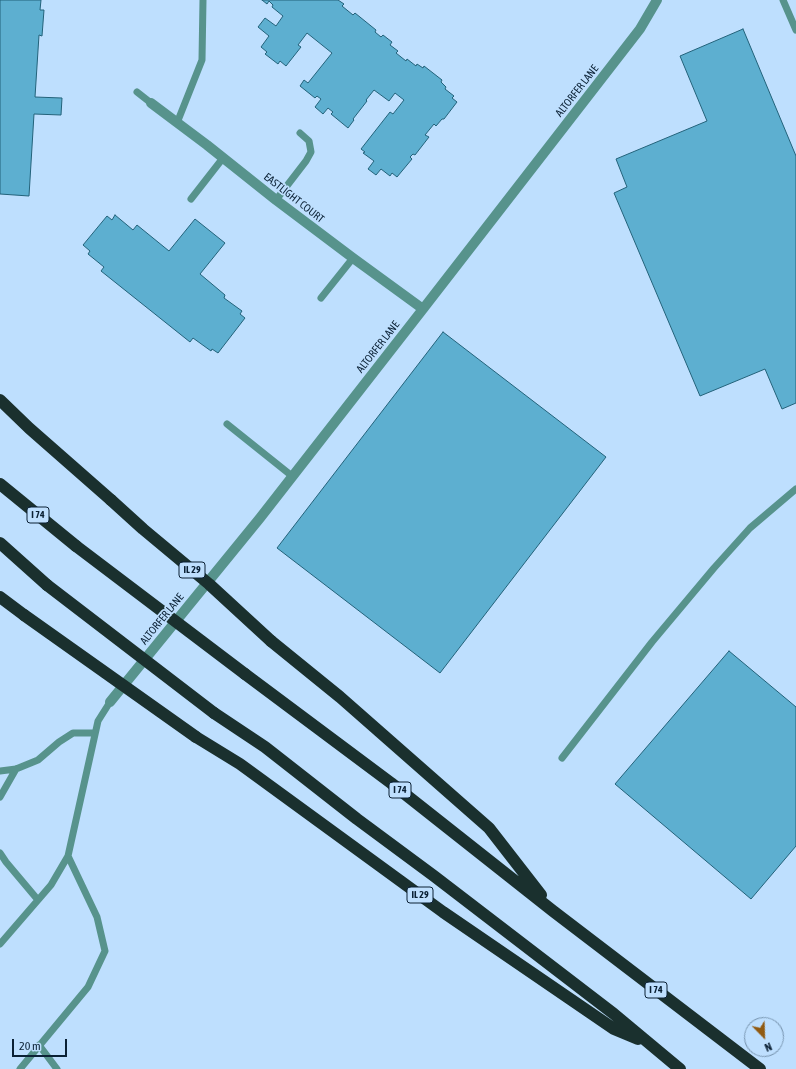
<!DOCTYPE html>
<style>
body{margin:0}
#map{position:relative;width:796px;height:1069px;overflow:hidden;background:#bedffe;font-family:"Asap Condensed",sans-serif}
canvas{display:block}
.north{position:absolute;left:744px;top:1017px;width:40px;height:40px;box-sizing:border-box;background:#bedffe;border:1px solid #7693ae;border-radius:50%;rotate:157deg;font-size:11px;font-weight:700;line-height:16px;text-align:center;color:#0b2135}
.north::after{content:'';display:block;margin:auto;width:14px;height:18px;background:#915a11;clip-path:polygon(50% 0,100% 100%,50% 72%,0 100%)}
.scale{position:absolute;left:12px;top:1039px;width:55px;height:18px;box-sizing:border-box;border:2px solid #0b2135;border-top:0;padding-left:5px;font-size:12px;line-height:14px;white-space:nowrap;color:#0b2135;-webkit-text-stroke:3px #bedffe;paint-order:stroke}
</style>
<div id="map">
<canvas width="796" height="1069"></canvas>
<div class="north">N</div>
<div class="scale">20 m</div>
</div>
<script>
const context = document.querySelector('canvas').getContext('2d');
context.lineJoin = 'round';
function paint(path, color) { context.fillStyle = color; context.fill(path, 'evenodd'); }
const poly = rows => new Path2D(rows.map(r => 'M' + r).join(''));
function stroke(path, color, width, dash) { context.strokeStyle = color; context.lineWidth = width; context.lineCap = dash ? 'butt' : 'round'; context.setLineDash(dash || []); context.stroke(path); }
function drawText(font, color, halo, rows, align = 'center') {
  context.font = font + ' "Asap Condensed",sans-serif'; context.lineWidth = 3.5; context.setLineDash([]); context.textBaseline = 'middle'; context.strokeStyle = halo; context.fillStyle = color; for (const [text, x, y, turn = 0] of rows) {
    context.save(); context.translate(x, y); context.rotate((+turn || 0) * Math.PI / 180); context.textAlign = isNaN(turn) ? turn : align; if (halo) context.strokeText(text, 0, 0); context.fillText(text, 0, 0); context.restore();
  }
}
const building = poly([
 [0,0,41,0,40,10,44,10,42,36,39,35,35,97,62,98,61,115,34,114,29,196,0,194,0,0],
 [262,0,338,0,344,4,342,6,353,15,355,13,376,30,375,32,381,37,383,35,392,42,390,45,398,51,396,53,406,61,407,59,416,66,417,64,423,68,424,66,442,80,441,82,446,87,445,89,454,96,452,98,457,102,444,119,442,119,436,126,434,124,425,135,429,137,415,155,413,154,410,157,412,159,397,177,392,173,390,176,381,169,376,175,368,169,374,161,363,153,365,152,361,149,390,112,393,114,404,100,395,93,389,101,374,90,366,100,367,101,353,119,354,120,348,128,331,114,333,112,328,108,323,114,315,107,321,99,317,96,315,98,300,86,304,80,308,83,332,53,307,33,298,45,301,47,286,66,280,61,278,64,265,54,267,52,261,47,269,36,258,27,265,18,276,26,283,16,272,7,273,5,269,1,267,4,262,0],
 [743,29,796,156,796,403,782,409,765,369,700,396,614,193,627,187,616,159,707,121,680,56,743,29],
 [115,215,133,230,137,225,169,251,195,219,225,243,200,274,225,295,224,298,242,311,240,314,245,318,218,353,212,349,211,351,193,338,190,342,101,271,104,267,88,254,90,251,83,245,107,216,112,220,115,215],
 [443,332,606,457,440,673,277,548,443,332],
 [729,651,796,707,796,846,751,899,615,784,729,651]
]);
paint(building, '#5dafd0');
stroke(building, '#23627a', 1);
stroke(poly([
 [783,0,796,30],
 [137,92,151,103],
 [177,123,202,60,203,0],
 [191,199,223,158],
 [276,200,306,161,311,152,309,141,300,133],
 [321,298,353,258],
 [227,424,292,476],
 [562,758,652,642,714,568,750,528,796,489],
 [0,771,16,769,38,760,59,742,73,733,95,733],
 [0,797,16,769],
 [0,853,6,862,38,900],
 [0,944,51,885,68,856,98,721,110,702],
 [39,1045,57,1069],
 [20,1069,88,987,105,951,97,917,68,856]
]), '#57938c', 7);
stroke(poly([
 [151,103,207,145,276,200,353,258,423,309],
 [110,702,260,518,423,309,640,29,657,0]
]), '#57938c', 10);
stroke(poly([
 [0,400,29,428,111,500],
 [0,484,76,546],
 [0,543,47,585],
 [0,597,24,615],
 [271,641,340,697,489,828,541,895],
 [245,674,391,783,553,911,760,1069],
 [214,713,265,747,357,819,434,876,614,1014,680,1069],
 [196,737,240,764,443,912,614,1029,638,1039]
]), '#1a302e', 12);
stroke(poly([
 [111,500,143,529,209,584,271,641],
 [76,546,245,674],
 [47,585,214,713],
 [24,615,196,737]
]), '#1a302e', 12);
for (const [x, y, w] of [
 [38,515,22],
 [192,570,26],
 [400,790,22],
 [420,895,26],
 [656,990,22]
]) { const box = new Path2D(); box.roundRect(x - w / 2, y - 8, w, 16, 3); context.fillStyle = '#bedffe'; context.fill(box); stroke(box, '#0b2135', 1); }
drawText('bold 10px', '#0b2135', null, [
 ["I 74",38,515],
 ["IL 29",192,570],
 ["I 74",400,790],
 ["IL 29",420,895],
 ["I 74",656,990]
]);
drawText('11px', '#0b2135', '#bedffe', [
 ["ALTORFER LANE",577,91,-52],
 ["EASTLIGHT COURT",294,198,38],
 ["ALTORFER LANE",378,347,-52],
 ["ALTORFER LANE",162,619,-51]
]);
</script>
